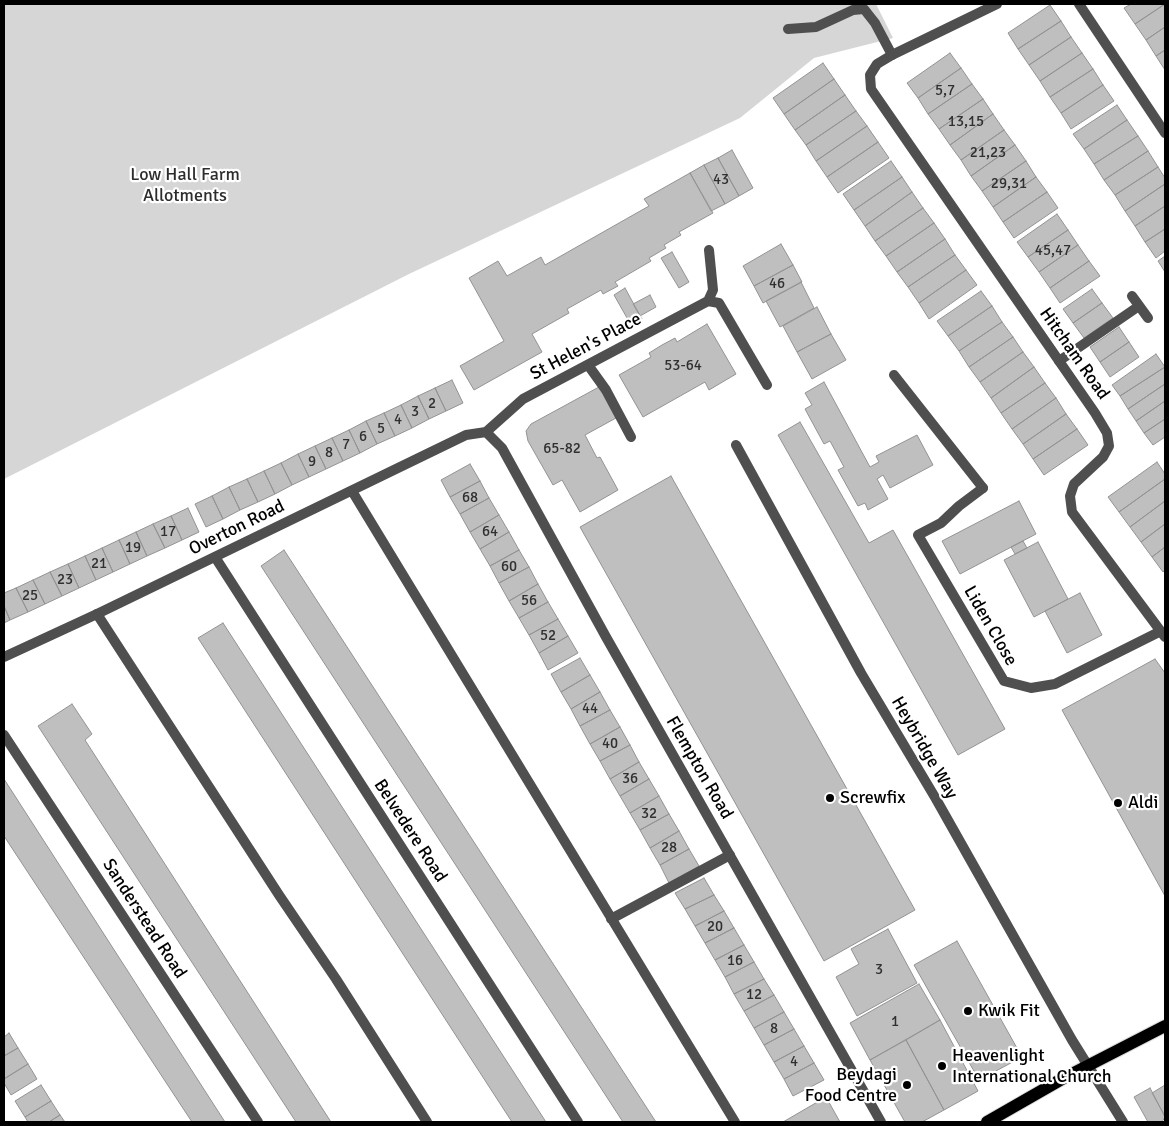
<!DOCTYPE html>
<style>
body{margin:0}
#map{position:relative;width:1169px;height:1126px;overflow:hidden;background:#fff;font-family:Signika,sans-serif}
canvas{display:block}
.frame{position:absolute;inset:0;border:5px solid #000;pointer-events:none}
</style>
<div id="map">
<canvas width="1169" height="1126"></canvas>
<div class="frame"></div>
</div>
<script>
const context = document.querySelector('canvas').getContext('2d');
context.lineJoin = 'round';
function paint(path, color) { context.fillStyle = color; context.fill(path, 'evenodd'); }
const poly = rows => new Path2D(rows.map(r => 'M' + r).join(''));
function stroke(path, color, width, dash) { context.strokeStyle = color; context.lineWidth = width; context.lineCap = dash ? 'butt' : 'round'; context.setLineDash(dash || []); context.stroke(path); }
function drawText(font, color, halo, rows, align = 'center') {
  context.font = font + ' Signika,sans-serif'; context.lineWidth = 4.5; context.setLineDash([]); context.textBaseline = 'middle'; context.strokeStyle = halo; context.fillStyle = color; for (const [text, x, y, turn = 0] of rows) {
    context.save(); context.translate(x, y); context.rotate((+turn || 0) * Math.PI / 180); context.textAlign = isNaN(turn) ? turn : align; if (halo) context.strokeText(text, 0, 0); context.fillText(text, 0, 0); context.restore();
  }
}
paint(poly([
 [4,4,876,4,893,38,814,58,740,118,409,274,4,479]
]), '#d6d6d6');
const building = poly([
 [1131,4,1165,4,1135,24,1124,8,1131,4],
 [1165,4,1165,27,1146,40,1135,24,1165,4],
 [1050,5,1061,21,1018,49,1008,33,1050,5],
 [1061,21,1071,37,1029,65,1018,49,1061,21],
 [1165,27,1165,50,1156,56,1146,40,1165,27],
 [1071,37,1082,53,1040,81,1029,65,1071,37],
 [1165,50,1165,70,1156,56,1165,50],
 [950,53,961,68,918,98,907,83,950,53],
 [1082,53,1093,69,1050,97,1040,81,1082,53],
 [823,63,834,79,784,114,773,98,823,63],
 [961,68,972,84,928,114,918,98,961,68],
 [1093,69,1103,85,1061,113,1050,97,1093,69],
 [834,79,845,95,795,130,784,114,834,79],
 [972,84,983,99,939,129,928,114,972,84],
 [1103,85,1114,101,1071,129,1061,113,1103,85],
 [845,95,856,111,806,145,795,130,845,95],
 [983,99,993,114,950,145,939,129,983,99],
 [1117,105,1127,120,1084,149,1073,134,1117,105],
 [856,111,867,126,816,161,806,145,856,111],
 [993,114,1004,130,961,160,950,145,993,114],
 [1127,120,1138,136,1094,164,1084,149,1127,120],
 [867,126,878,142,827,177,816,161,867,126],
 [1004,130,1015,145,971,176,961,160,1004,130],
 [1138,136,1148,151,1104,180,1094,164,1138,136],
 [878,142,889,158,838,193,827,177,878,142],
 [1015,145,1026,161,982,191,971,176,1015,145],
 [732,150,753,188,739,196,718,158,732,150],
 [1148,151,1158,167,1115,195,1104,180,1148,151],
 [718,158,739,196,725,204,704,165,718,158],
 [891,161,902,177,854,210,843,194,891,161],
 [1026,161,1036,177,993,207,982,191,1026,161],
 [704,165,725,204,711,211,690,173,704,165],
 [1158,167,1165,178,1165,184,1125,211,1115,195,1158,167],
 [690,173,713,213,679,232,681,235,664,245,666,248,649,258,651,261,615,282,618,286,603,294,601,290,567,309,569,313,532,334,542,352,474,390,460,366,504,341,469,278,498,261,507,276,541,257,545,265,649,206,644,199,690,173],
 [902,177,912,192,865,226,854,210,902,177],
 [1036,177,1047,192,1003,222,993,207,1036,177],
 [1165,184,1165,206,1135,226,1125,211,1165,184],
 [912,192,923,208,875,241,865,226,912,192],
 [1047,192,1058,208,1014,238,1003,222,1047,192],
 [1165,206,1165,229,1145,242,1135,226,1165,206],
 [923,208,934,223,886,256,875,241,923,208],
 [1057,214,1068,230,1028,257,1017,242,1057,214],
 [934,223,945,239,897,272,886,256,934,223],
 [1165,229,1165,251,1156,258,1145,242,1165,229],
 [1068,230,1078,245,1039,272,1028,257,1068,230],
 [945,239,955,255,908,287,897,272,945,239],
 [781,244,793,265,754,286,743,266,781,244],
 [1078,245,1089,261,1050,288,1039,272,1078,245],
 [672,252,689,282,679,288,661,258,672,252],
 [955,255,966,270,919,303,908,287,955,255],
 [1165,256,1165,272,1158,261,1165,256],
 [1089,261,1100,276,1060,303,1050,288,1089,261],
 [793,265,802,282,763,303,754,286,793,265],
 [966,270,977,285,929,319,919,303,966,270],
 [801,282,814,308,780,327,766,301,801,282],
 [625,288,642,319,631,325,614,295,625,288],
 [1092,289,1102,303,1073,323,1063,309,1092,289],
 [981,291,992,306,948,336,937,321,981,291],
 [650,295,656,307,640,316,633,304,650,295],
 [1102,303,1113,318,1084,338,1073,323,1102,303],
 [992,306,1002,322,959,351,948,336,992,306],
 [817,307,831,334,797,352,783,326,817,307],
 [1002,322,1013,337,969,367,959,351,1002,322],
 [707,324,736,374,709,390,705,382,643,417,619,375,651,357,649,353,662,345,675,338,677,342,707,324],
 [1119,327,1129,342,1100,362,1090,347,1119,327],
 [831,334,846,360,812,379,797,352,831,334],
 [1013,337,1023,352,980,382,969,367,1013,337],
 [1129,342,1139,357,1110,377,1100,362,1129,342],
 [1023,352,1034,367,991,398,980,382,1023,352],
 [1156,354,1165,367,1120,396,1112,385,1156,354],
 [1034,367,1045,383,1001,413,991,398,1034,367],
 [1165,367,1165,384,1128,409,1120,396,1165,367],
 [452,380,463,403,446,411,435,388,452,380],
 [824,382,870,467,879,462,876,456,917,435,933,465,890,488,883,475,877,479,888,499,868,510,865,503,858,506,838,470,844,467,830,441,824,444,805,409,812,405,805,393,824,382],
 [1045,383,1056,398,1012,429,1001,413,1045,383],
 [1165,384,1165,401,1136,421,1128,409,1165,384],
 [599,387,616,418,585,435,597,458,600,457,618,490,580,512,562,480,553,485,528,441,526,431,531,424,599,387],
 [435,388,446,411,429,419,418,396,435,388],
 [418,396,429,419,412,428,401,405,418,396],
 [1056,398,1066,414,1023,444,1012,429,1056,398],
 [1165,401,1165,419,1144,433,1136,421,1165,401],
 [401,405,412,428,395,436,384,413,401,405],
 [384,413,395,436,377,444,366,421,384,413],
 [1066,414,1077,429,1033,459,1023,444,1066,414],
 [1165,419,1165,437,1153,445,1144,433,1165,419],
 [366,421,377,444,360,453,349,430,366,421],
 [800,422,869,543,893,530,1005,729,958,755,778,435,800,422],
 [1077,429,1088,445,1044,475,1033,459,1077,429],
 [349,430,360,453,343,461,332,438,349,430],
 [332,438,343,461,326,469,315,446,332,438],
 [315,446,326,469,309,477,298,454,315,446],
 [298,454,309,477,292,485,281,463,298,454],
 [1157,462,1165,474,1165,479,1119,512,1108,497,1157,462],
 [281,463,292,485,275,494,264,471,281,463],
 [470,464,480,481,450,497,441,480,470,464],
 [264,471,275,494,258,502,247,479,264,471],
 [671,476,915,910,824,961,580,527,671,476],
 [247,479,258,502,240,510,229,487,247,479],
 [1165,479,1165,501,1130,527,1119,512,1165,479],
 [480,481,489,498,460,514,450,497,480,481],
 [229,487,240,510,223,519,212,496,229,487],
 [212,496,223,519,206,527,195,504,212,496],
 [489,498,499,515,470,532,460,514,489,498],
 [1019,501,1036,534,960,574,942,541,1019,501],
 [1165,501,1165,524,1141,542,1130,527,1165,501],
 [188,508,199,532,182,540,171,516,188,508],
 [499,515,509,532,480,549,470,532,499,515],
 [171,516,182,540,165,548,153,524,171,516],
 [153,524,165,548,147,556,136,532,153,524],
 [1165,524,1165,547,1152,557,1141,542,1165,524],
 [136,532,147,556,130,564,119,540,136,532],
 [509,532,519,550,490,566,480,549,509,532],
 [119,540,130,564,113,572,102,548,119,540],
 [1023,541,1027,548,1015,554,1011,547,1023,541],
 [1038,542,1068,599,1034,617,1004,560,1038,542],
 [1165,547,1165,570,1163,572,1152,557,1165,547],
 [102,548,113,572,96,580,85,556,102,548],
 [284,550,656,1122,623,1122,261,566,284,550],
 [519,550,529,567,499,583,490,566,519,550],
 [85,556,96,580,79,588,68,564,85,556],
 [68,564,79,588,62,596,50,572,68,564],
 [529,567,538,584,509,601,499,583,529,567],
 [50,572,62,596,45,604,33,580,50,572],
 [33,580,45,604,28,612,16,588,33,580],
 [538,584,548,602,519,618,509,601,538,584],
 [16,588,28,612,10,620,4,606,4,593,16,588],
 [1080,593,1102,635,1067,653,1045,611,1080,593],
 [548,602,558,619,529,635,519,618,548,602],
 [4,606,10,620,4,623,4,606],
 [558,619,568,636,539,653,529,635,558,619],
 [223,623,546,1122,512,1122,198,638,223,623],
 [568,636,578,653,548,670,539,653,568,636],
 [580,658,590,675,561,692,551,674,580,658],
 [1155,659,1165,673,1165,896,1062,710,1155,659],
 [590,675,600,692,571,709,561,692,590,675],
 [600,692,610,710,580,726,571,709,600,692],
 [72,704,92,734,85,740,331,1122,296,1122,38,726,72,704],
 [610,710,620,727,590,744,580,726,610,710],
 [620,727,630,745,600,761,590,744,620,727],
 [630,745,639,762,610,779,600,761,630,745],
 [639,762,649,779,620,796,610,779,639,762],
 [4,779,225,1122,192,1122,4,836,4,779],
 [649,779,659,796,630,813,620,796,649,779],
 [659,796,669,814,640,830,630,813,659,796],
 [669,814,679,831,650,848,640,830,669,814],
 [679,831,689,849,660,865,650,848,679,831],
 [689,849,699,866,669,883,660,865,689,849],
 [704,878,714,895,685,909,675,893,704,878],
 [714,895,724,911,695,926,685,909,714,895],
 [724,911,734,928,705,943,695,926,724,911],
 [734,928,744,945,715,960,705,943,734,928],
 [888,929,917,983,857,1016,836,977,859,964,851,949,888,929],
 [957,941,1022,1057,979,1080,914,965,957,941],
 [744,945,754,962,725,977,715,960,744,945],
 [754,962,764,979,734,994,725,977,754,962],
 [764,979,774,995,744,1011,734,994,764,979],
 [919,984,940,1020,870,1060,850,1023,919,984],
 [774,995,784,1012,754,1028,744,1011,774,995],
 [784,1012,794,1029,764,1045,754,1028,784,1012],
 [940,1020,978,1091,944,1110,906,1040,940,1020],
 [794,1029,804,1046,774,1062,764,1045,794,1029],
 [9,1033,18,1048,4,1056,4,1037,9,1033],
 [906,1040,944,1110,922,1122,905,1122,870,1060,906,1040],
 [804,1046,814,1063,784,1079,774,1062,804,1046],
 [18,1048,28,1064,4,1079,4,1056,18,1048],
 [814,1063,824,1080,793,1096,784,1079,814,1063],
 [28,1064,37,1079,11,1095,4,1083,4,1079,28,1064],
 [41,1085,51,1101,25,1117,15,1101,41,1085],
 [1165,1085,1165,1116,1152,1093,1165,1085],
 [1150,1088,1165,1117,1162,1122,1148,1122,1134,1097,1150,1088],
 [826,1097,840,1122,783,1122,826,1097],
 [51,1101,60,1115,49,1122,28,1122,25,1117,51,1101],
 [60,1115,65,1122,49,1122,60,1115]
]);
paint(building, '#bfbfbf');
stroke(building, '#939393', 1);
const primary = poly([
 [987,1122,1062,1079,1165,1026]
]);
stroke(primary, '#dbdbdb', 14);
stroke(poly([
 [788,29,816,27,853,10,864,9,875,23,892,55],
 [1132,296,1148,318],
 [1059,361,1139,306],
 [588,365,606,390,631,437],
 [894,375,983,488],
 [352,491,735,1122],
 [97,614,279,895,336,979,427,1122],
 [611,919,730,855]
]), '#4f4f4f', 10);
stroke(poly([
 [997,4,892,55,877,64,870,75,871,89,1095,413,1107,433,1109,446,1103,457,1074,484,1070,496,1072,512,1165,637],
 [1079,4,1165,133],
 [708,301,713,290,709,250],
 [486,432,502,448,606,637,881,1122],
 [486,432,523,399,708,301,719,303,767,385],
 [736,445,861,673,936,799,1072,1040,1123,1122],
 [983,488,959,506,941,523,918,535,1004,681,1031,688,1055,684,1161,631],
 [215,557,578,1122],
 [4,657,97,614,466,435,486,432],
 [4,735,258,1122]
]), '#4f4f4f', 10);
stroke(primary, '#000', 12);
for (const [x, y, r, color] of [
 [830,798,5,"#000"],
 [1118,803,5,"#000"],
 [968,1011,5,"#000"],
 [942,1066,5,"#000"],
 [907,1085,5,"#000"]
]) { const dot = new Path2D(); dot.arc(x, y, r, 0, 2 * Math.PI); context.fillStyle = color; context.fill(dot); stroke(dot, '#fff', 2); }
drawText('15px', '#303030', null, [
 ["5,7",945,91],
 ["13,15",966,122],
 ["21,23",988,153],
 ["43",721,180],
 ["29,31",1009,184],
 ["45,47",1053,251],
 ["46",777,284],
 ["53-64",683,366],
 ["2",432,404],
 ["3",415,412],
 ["4",398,420],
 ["5",381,429],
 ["6",363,437],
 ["7",346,445],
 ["65-82",562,449],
 ["8",329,453],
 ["9",312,462],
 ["68",470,498],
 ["17",168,532],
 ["64",490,532],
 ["19",133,548],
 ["21",99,564],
 ["60",509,567],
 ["23",65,580],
 ["25",30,596],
 ["56",529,601],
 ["52",548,636],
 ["44",590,709],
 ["40",610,744],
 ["36",630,779],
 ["32",649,814],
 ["28",669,848],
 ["20",715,927],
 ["16",735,961],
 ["3",879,970],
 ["12",754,995],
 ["1",895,1022],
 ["8",774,1029],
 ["4",794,1062]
]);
drawText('18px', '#2d2d2d', '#fff', [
 ["Low Hall Farm",185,175],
 ["Allotments",185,196]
]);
drawText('18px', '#000', '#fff', [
 ["St Helen's Place",586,347,-28],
 ["Hitcham Road",1074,354,55],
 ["Overton Road",237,528,-26],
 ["Liden Close",990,626,60],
 ["Heybridge Way",924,748,60],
 ["Flempton Road",699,768,60],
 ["Belvedere Road",410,831,57],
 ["Sanderstead Road",144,919,57]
]);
drawText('18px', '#000', '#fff', [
 ["Screwfix",840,798],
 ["Aldi",1128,803],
 ["Kwik Fit",978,1011],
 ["Heavenlight",952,1056],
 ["International Church",952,1077],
 ["Beydagi",897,1075,"right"],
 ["Food Centre",897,1096,"right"]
], 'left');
</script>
